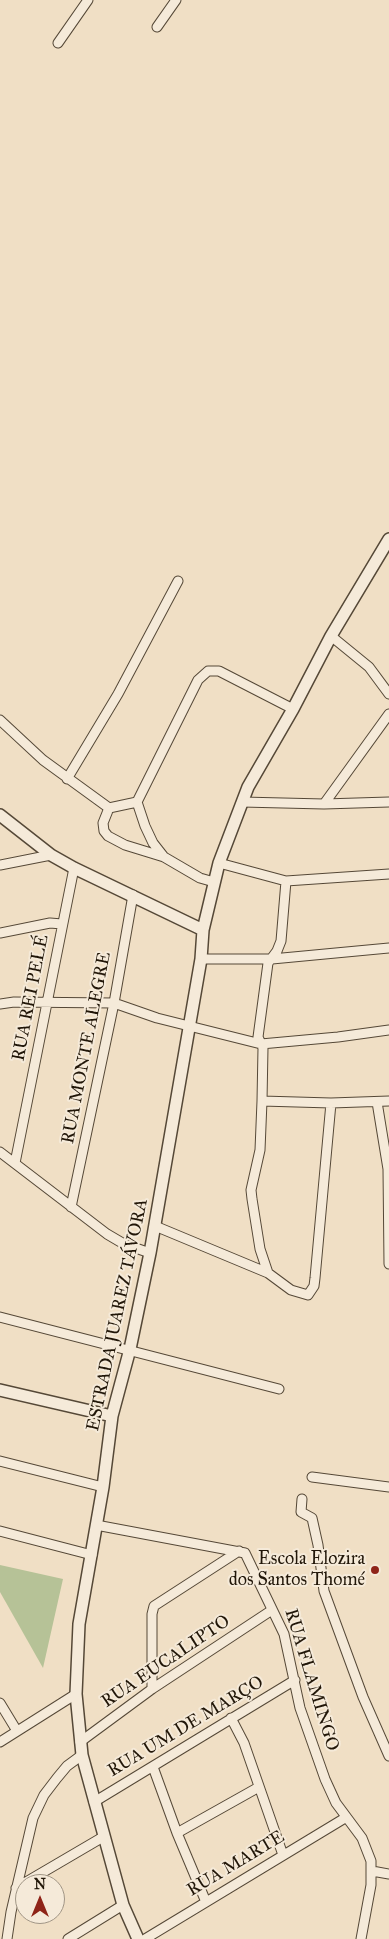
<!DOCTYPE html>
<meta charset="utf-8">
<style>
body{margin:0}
#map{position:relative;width:389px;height:1939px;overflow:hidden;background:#f0dfc5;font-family:"IM FELL Great Primer",serif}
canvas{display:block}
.north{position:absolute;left:15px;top:1874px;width:50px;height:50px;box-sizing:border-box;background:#f5ead9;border:1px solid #a09585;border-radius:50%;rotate:0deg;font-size:14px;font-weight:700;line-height:20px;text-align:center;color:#211608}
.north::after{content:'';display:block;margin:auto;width:18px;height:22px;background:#8f2418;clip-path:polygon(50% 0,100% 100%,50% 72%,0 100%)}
</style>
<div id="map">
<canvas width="389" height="1939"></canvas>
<div class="north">N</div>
</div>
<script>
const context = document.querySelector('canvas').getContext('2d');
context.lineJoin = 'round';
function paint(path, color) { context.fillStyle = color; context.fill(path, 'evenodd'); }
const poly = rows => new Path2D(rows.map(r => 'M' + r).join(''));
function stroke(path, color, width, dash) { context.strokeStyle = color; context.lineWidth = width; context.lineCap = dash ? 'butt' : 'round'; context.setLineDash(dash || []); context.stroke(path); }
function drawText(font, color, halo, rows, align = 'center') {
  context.font = font + ' "IM FELL Great Primer",serif'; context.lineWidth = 4; context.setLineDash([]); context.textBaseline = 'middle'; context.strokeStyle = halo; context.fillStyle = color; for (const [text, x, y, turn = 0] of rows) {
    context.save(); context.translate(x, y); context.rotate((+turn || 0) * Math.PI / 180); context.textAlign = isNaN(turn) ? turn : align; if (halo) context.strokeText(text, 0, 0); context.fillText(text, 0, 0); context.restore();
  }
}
paint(poly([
 [0,1565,63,1579,43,1668,0,1592]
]), '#b6c297');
const minor = poly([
 [157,27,176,0],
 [58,43,88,0],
 [331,636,369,667,389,694],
 [0,720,43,760,109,808,103,823,104,831,108,836,125,845,164,857,200,878,214,882],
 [67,779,118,694,178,581],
 [137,802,145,826,153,843,164,857],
 [242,802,324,804,389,802],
 [324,804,389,714],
 [109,808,137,802,198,680,208,671,219,671,293,709],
 [219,863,286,881,389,874],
 [0,865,51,855],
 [0,933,50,923,62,924],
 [201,959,272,959,389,948],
 [0,1004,14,1002,114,1003,157,1018,261,1044,338,1037,389,1030],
 [262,1101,331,1103,389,1101],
 [377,1102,388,1169,389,1264],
 [0,1152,107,1234,124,1244,150,1253],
 [15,1163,74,868],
 [71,1207,114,1003,133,895],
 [155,1226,268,1273,291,1290,308,1295,314,1286,315,1278,331,1103],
 [268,1273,260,1249,252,1199,251,1190,260,1150,262,1101,263,1048,258,1037,268,963,277,951,281,941,286,881],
 [0,1317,279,1389],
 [0,1461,103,1487],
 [312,1477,389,1487],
 [302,1499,301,1512,312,1518,318,1545,324,1591,363,1697,389,1756],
 [96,1525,245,1553,284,1634,300,1708,325,1779,336,1803,362,1838,371,1861,371,1885,361,1939],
 [0,1531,92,1555],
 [152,1689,152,1614,154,1606,239,1551],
 [0,1703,17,1731],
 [231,1718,244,1743,283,1855],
 [0,1742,76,1694],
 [80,1742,152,1689,272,1610],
 [153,1767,177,1833,206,1902],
 [94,1802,295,1680],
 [177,1833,259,1787],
 [372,1871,389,1874],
 [16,1888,103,1837],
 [7,1939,11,1912,33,1818,44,1795,57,1778,67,1766,82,1755],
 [68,1939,123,1905],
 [145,1939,345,1818]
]);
const tertiary = poly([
 [0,815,51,855,74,868,203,930],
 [0,1390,112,1416],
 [138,1939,123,1905,82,1755,76,1694,79,1624,103,1487,112,1416,130,1349,150,1253,201,959,203,930,219,863,248,787,293,709,331,636,389,539]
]);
stroke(minor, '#554837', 11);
stroke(tertiary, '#554837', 14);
stroke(minor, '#f5ead9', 9);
stroke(tertiary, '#f5ead9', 11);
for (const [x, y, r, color] of [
 [375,1570,5,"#8f2418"]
]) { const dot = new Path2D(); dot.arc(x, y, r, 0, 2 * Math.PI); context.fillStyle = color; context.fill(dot); stroke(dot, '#f5ead9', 2); }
drawText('18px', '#211608', '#f5ead9', [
 ["RUA REI PELÉ",31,998,-79],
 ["RUA MONTE ALEGRE",87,1048,-79],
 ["ESTRADA JUAREZ TÁVORA",118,1315,-78],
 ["RUA EUCALIPTO",166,1662,-34],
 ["RUA FLAMINGO",311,1680,73],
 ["RUA UM DE MARÇO",186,1727,-31],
 ["RUA MARTE",236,1864,-31]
]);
drawText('18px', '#211608', '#f5ead9', [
 ["Escola Elozira",365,1560],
 ["dos Santos Thomé",365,1581]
], 'right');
</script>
